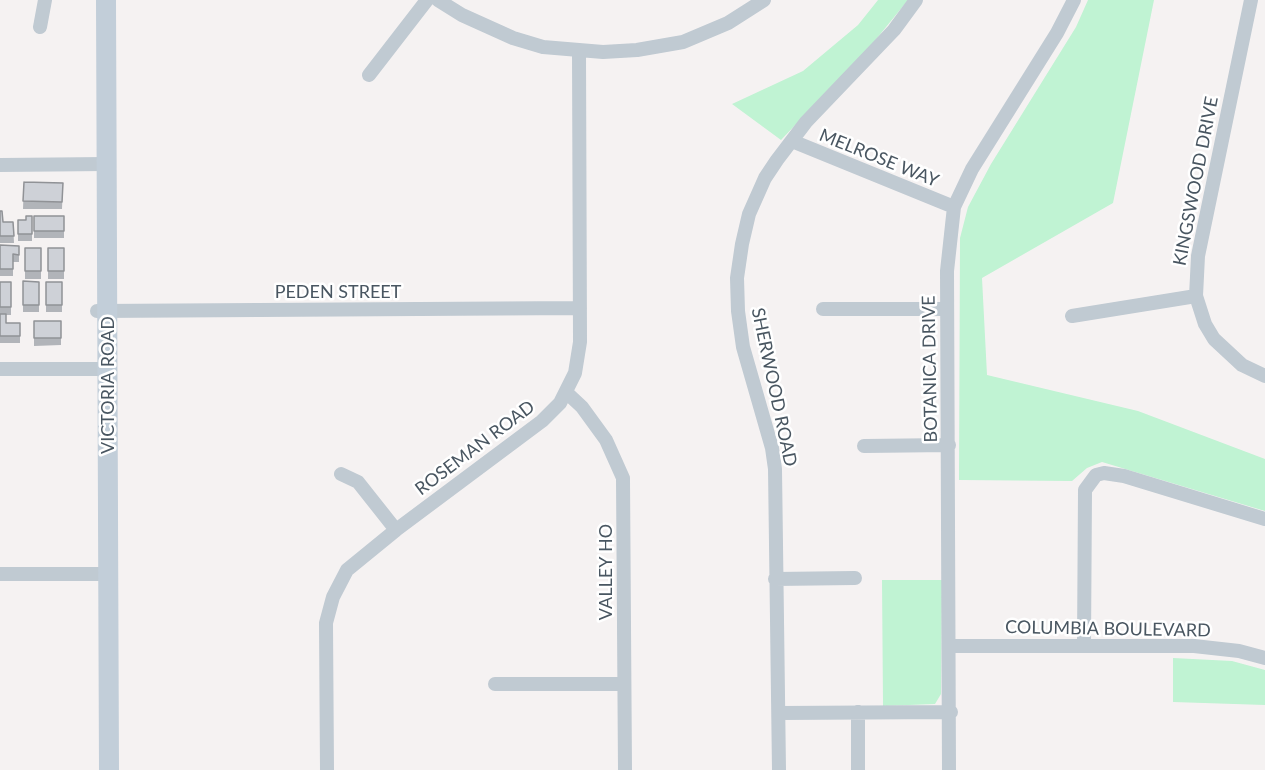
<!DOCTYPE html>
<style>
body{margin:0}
canvas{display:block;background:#f5f2f2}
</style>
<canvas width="1265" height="770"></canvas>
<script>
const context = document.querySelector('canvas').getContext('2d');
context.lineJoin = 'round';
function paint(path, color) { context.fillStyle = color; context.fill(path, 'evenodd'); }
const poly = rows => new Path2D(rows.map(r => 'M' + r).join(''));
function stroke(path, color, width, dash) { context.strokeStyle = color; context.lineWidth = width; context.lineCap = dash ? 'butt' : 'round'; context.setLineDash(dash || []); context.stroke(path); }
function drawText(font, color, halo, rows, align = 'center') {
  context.font = font + ' Lato,sans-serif'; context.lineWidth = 5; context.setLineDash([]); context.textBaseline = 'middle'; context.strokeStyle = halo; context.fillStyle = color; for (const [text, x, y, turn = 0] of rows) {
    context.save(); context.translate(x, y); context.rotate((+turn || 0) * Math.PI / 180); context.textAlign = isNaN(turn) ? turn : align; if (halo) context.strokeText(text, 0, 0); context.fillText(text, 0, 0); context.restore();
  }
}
paint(poly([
 [878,0,908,0,873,43,781,140,732,104,803,71,858,25],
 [1088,0,1154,0,1113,203,982,278,987,375,1138,411,1265,459,1265,511,1102,462,1087,468,1072,481,959,480,960,238,968,207,991,164,1076,27],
 [882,580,942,580,941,694,935,704,883,706],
 [1173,658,1232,661,1265,670,1265,705,1173,702]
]), '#c0f3d3');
stroke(poly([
 [438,0,462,15,513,38,543,47,603,52,637,50,683,42,728,23,764,0],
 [1251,0,1198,256,1196,296,1205,324,1214,339,1242,365,1265,376],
 [40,27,45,0],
 [369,75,427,0],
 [792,141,954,207],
 [0,165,107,164],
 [823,309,947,309],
 [97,311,580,308],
 [1072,316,1196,296],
 [0,369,108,369],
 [567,393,582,407,606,440,623,478,625,770],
 [864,446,949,445],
 [341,474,358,482,396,530],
 [0,574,108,574],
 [775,579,855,578],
 [1084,645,1085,490,1096,475,1104,473,1124,476,1265,519],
 [949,646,1194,646,1239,651,1265,658],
 [495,684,624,684],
 [858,712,858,770],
 [779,713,951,712],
 [327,770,326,623,333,597,347,570,396,530,542,421,560,403,575,373,580,342,579,51],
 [779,770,775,469,772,448,743,347,738,311,737,278,742,244,749,214,765,178,777,160,806,122,894,30,916,0],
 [949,770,947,271,954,207,972,169,1057,33,1074,0]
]), '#c0cad2', 14);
stroke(poly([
 [106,0,109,770]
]), '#c2ced9', 20);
paint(poly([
 [24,182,63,183,62,209,23,209],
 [0,211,3,222,13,222,14,243,0,243],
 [32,216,32,241,18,241,18,220,26,220],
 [34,216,64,216,64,238,34,238],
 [0,245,19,246,19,262,13,262,13,276,0,276],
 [25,248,41,248,41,279,25,279],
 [48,248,64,248,64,279,48,279],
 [23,281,39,282,39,312,23,312],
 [0,282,11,282,11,315,6,315,6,323,20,323,20,343,0,343],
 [46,282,62,282,62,312,46,312],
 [34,321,61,321,61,345,34,346]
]), '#b1b4b9');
const building = poly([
 [24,182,63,183,62,202,23,201,24,182],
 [0,211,2,211,3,222,13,222,14,236,0,236,0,211],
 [26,216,32,216,32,234,18,234,18,220,26,220,26,216],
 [34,216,64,216,64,231,34,231,34,216],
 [0,245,19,246,19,255,13,254,13,269,0,269,0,245],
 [25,248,41,248,41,271,25,271,25,248],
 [48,248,64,248,64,271,48,271,48,248],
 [23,281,39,282,39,305,23,305,23,281],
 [0,282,11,282,11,307,0,307,0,282],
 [46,282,62,282,62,305,46,305,46,282],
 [0,314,6,314,6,323,20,323,20,336,0,336,0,314],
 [34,321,61,321,61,338,34,338,34,321]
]);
paint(building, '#ced1d7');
stroke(building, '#909296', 1.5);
drawText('18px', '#495661', '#fff', [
 ["MELROSE WAY",879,158,22],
 ["KINGSWOOD DRIVE",1196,181,-79],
 ["PEDEN STREET",338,292],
 ["BOTANICA DRIVE",930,369,-91],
 ["VICTORIA ROAD",108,385,-90],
 ["SHERWOOD ROAD",774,387,78],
 ["ROSEMAN ROAD",475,448,-37],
 ["VALLEY HO",606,572,-90],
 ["COLUMBIA BOULEVARD",1108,629,1]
]);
</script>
